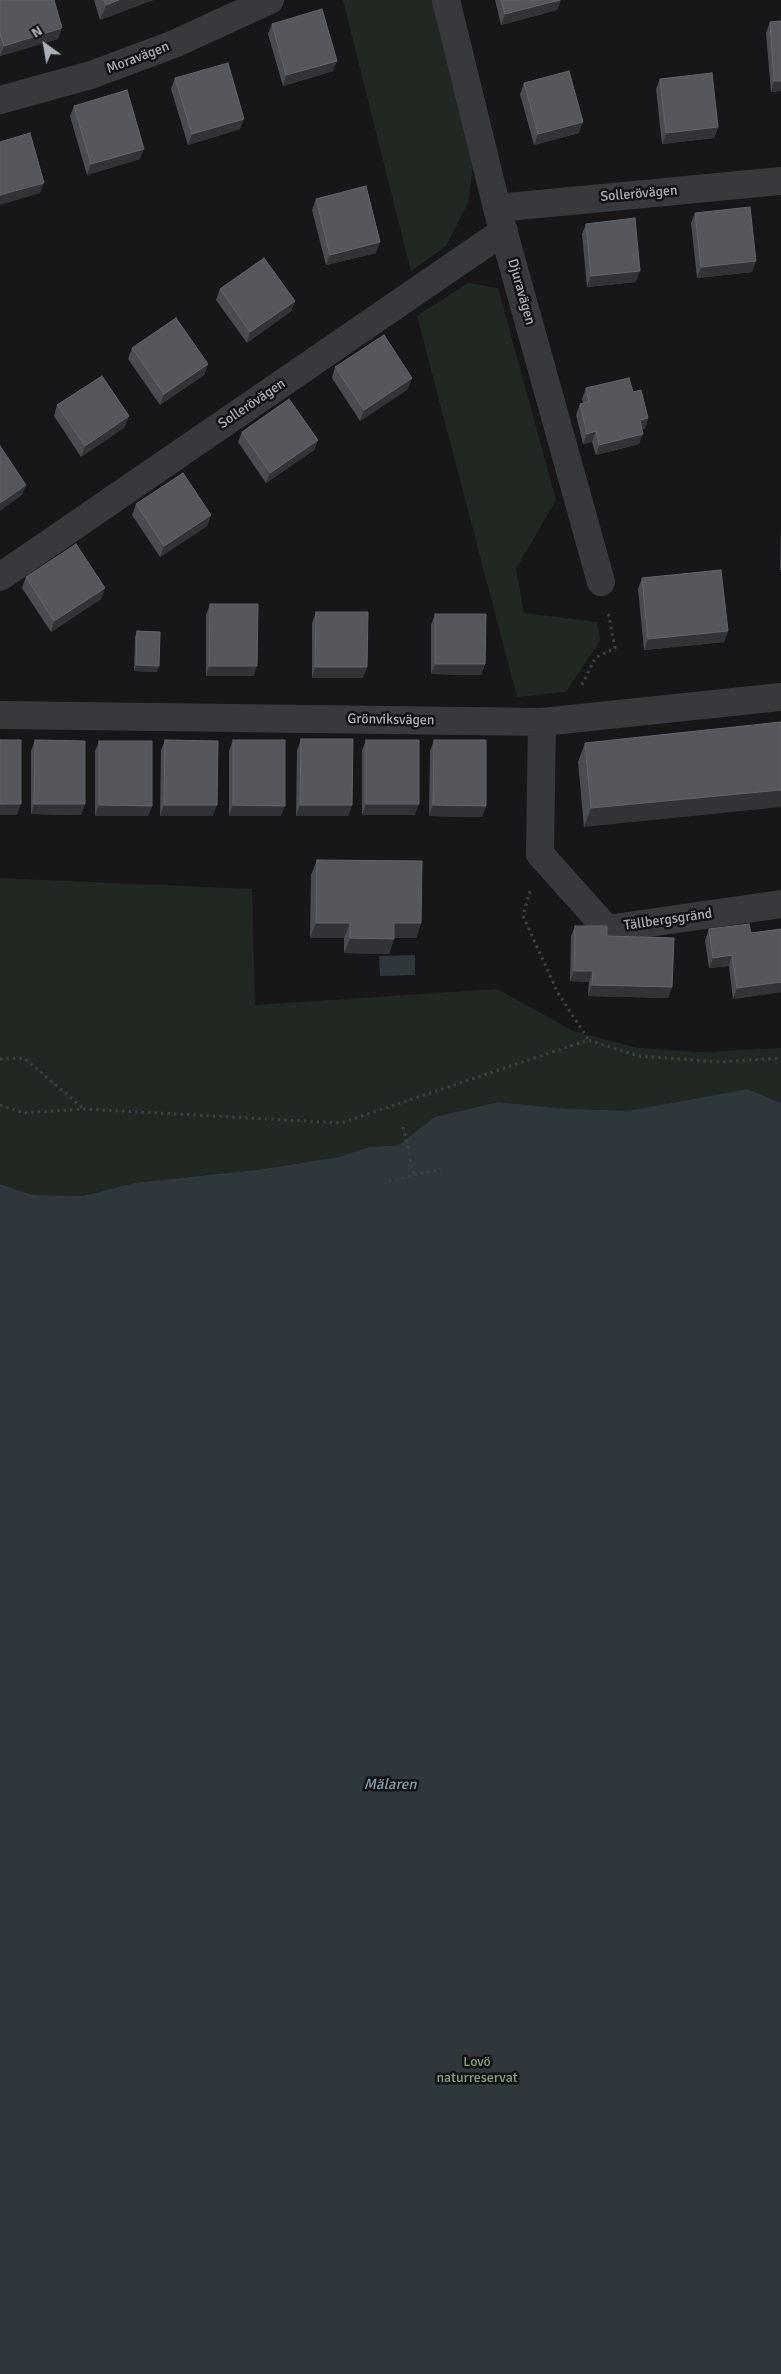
<!DOCTYPE html>
<meta charset="utf-8">
<style>
body{margin:0}
#map{position:relative;width:781px;height:2374px;overflow:hidden;background:#171719;font-family:Signika,sans-serif}
canvas{display:block}
.north{position:absolute;left:20px;top:20px;width:50px;height:50px;-webkit-text-stroke:4px #121214;paint-order:stroke;rotate:328deg;font-size:14px;font-weight:700;line-height:20px;text-align:center;color:#aaafb8}
.north::after{content:'';display:block;margin:auto;width:18px;height:22px;background:#aaafb8;clip-path:polygon(50% 0,100% 100%,50% 72%,0 100%)}
</style>
<div id="map">
<canvas width="781" height="2374"></canvas>
<div class="north">N</div>
</div>
<script>
const context = document.querySelector('canvas').getContext('2d');
context.lineJoin = 'round';
function paint(path, color) { context.fillStyle = color; context.fill(path, 'evenodd'); }
const poly = rows => new Path2D(rows.map(r => 'M' + r).join(''));
function stroke(path, color, width, dash) { context.strokeStyle = color; context.lineWidth = width; context.lineCap = dash ? 'butt' : 'round'; context.setLineDash(dash || []); context.stroke(path); }
function drawText(font, color, halo, rows, align = 'center') {
  context.font = font + ' Signika,sans-serif'; context.lineWidth = 5; context.setLineDash([]); context.textBaseline = 'middle'; context.strokeStyle = halo; context.fillStyle = color; for (const [text, x, y, turn = 0] of rows) {
    context.save(); context.translate(x, y); context.rotate((+turn || 0) * Math.PI / 180); context.textAlign = isNaN(turn) ? turn : align; if (halo) context.strokeText(text, 0, 0); context.fillText(text, 0, 0); context.restore();
  }
}
paint(poly([
 [343,0,433,0,475,152,468,202,446,246,411,271],
 [468,283,498,288,556,500,516,569,524,613,597,622,600,641,566,692,517,697,417,316],
 [0,878,252,889,255,1005,497,989,573,1031,638,1048,702,1052,781,1048,781,1103,748,1089,627,1111,558,1108,498,1102,434,1117,399,1145,369,1147,338,1157,263,1169,134,1183,83,1196,33,1195,0,1184]
]), '#212821');
paint(poly([
 [415,955,415,975,380,976,379,956],
 [748,1089,781,1103,781,2374,0,2374,0,1184,33,1195,83,1196,134,1183,263,1169,338,1157,369,1147,399,1145,434,1117,498,1102,558,1108,627,1111]
]), '#2e373c');
stroke(poly([
 [582,685,595,658,615,648,608,612],
 [530,891,523,916,558,993,588,1039],
 [0,1059,24,1058,83,1108],
 [0,1105,24,1113,84,1109,341,1123,588,1040,639,1056,719,1062,781,1058],
 [403,1127,414,1175],
 [389,1181,441,1169]
]), '#3e4044', 3, [2.5, 4]);
stroke(poly([
 [446,0,497,208,601,582],
 [0,100,91,75,174,44,270,0],
 [497,208,781,181],
 [0,577,504,231],
 [0,715,542,722,781,697],
 [542,722,540,854,607,929,781,904]
]), '#38393d', 28);
paint(poly([
 [0,0,58,39,0,56],
 [94,0,153,0,100,20],
 [495,0,561,0,557,10,501,25],
 [781,21,781,91,771,92,766,33,770,22],
 [272,24,337,61,333,71,283,86,268,34],
 [175,78,240,129,188,145,171,89],
 [660,79,718,127,714,138,662,144,656,89],
 [524,83,579,133,534,145,520,94],
 [74,106,140,159,87,175,70,116],
 [316,199,376,253,326,265,312,210],
 [695,213,756,261,752,272,697,278,691,223],
 [586,224,636,282,587,287,582,234],
 [220,289,295,301,291,311,247,343,216,300],
 [132,348,208,364,204,375,160,405,128,359],
 [335,367,408,389,360,421,332,378],
 [586,388,633,392,648,418,645,429,642,429,639,444,596,455,592,442,583,444,576,415,580,404,583,403,582,399],
 [57,405,125,427,81,457,54,416],
 [242,432,318,440,314,450,266,483,238,442],
 [136,504,211,515,207,526,160,557,132,515],
 [781,526,781,570,780,570],
 [26,577,101,599,51,632,22,588],
 [642,578,728,631,724,642,644,650,638,589],
 [210,604,254,676,206,676,206,615],
 [316,612,363,678,312,678,312,623],
 [435,614,485,664,481,675,431,674,431,625],
 [137,631,157,672,134,671,135,637],
 [781,722,584,827,578,762,585,743],
 [301,739,352,805,348,816,296,816,297,750],
 [35,740,85,804,81,815,31,814,31,751],
 [165,740,213,816,160,816,161,750],
 [233,740,281,816,229,816,229,751],
 [366,740,415,815,362,815,362,750],
 [434,740,486,806,482,817,429,816,430,751],
 [99,741,152,806,148,816,95,816,95,751],
 [317,860,421,923,416,938,394,938,389,954,344,953,344,938,310,938,311,875],
 [575,926,607,936,672,987,668,998,588,996,589,982,570,981,571,936],
 [709,929,751,933,781,929,781,992,733,999,729,966,709,968,705,940]
]), '#4b4c51');
paint(poly([
 [119,0,153,0,100,20,106,5],
 [561,0,557,10,501,25,505,14],
 [62,28,58,39,0,56,4,46],
 [337,61,333,71,283,86,286,75],
 [774,81,781,81,781,91,771,92],
 [244,119,240,129,188,145,192,134],
 [583,122,579,133,534,145,538,134],
 [718,127,714,138,662,144,666,133],
 [144,149,140,159,87,175,91,164],
 [44,183,40,193,0,205,0,195],
 [380,242,376,253,326,265,330,255],
 [756,261,752,272,697,278,701,267],
 [640,271,636,282,587,287,591,276],
 [295,301,291,311,247,343,250,332],
 [208,364,204,375,160,405,164,394],
 [412,378,408,389,360,421,364,410],
 [129,416,125,427,81,457,85,446],
 [648,418,645,429,636,431,640,420],
 [596,431,592,442,583,444,587,434],
 [643,434,639,444,596,455,599,445],
 [318,440,314,450,266,483,270,473],
 [26,485,22,495,0,511,0,503],
 [211,515,207,526,160,557,164,546],
 [105,588,101,599,51,632,54,621],
 [728,631,724,642,644,650,648,639],
 [435,664,485,664,481,675,431,674],
 [136,665,159,666,157,672,134,671],
 [209,666,257,666,254,676,206,676],
 [315,667,367,667,363,678,312,678],
 [781,790,781,807,584,827,591,808],
 [0,804,21,804,17,815,0,815],
 [34,804,85,804,81,815,31,814],
 [366,804,419,804,415,815,362,815],
 [99,805,152,806,148,816,95,816],
 [164,805,217,805,213,816,160,816],
 [233,805,285,806,281,816,229,816],
 [300,805,352,805,348,816,296,816],
 [433,805,486,806,482,817,429,816],
 [316,923,350,923,344,938,310,938],
 [394,923,421,923,416,938,388,938],
 [350,938,394,939,389,954,344,953],
 [732,955,729,966,709,968,713,958],
 [574,971,593,971,589,982,570,981],
 [781,982,781,992,733,999,737,988],
 [592,985,672,987,668,998,588,996]
]), '#323336');
const building = poly([
 [0,0,54,0,62,28,4,46,0,34,0,0],
 [104,0,119,0,106,5,104,0],
 [501,0,560,0,505,14,501,0],
 [322,9,337,61,286,75,272,24,322,9],
 [781,21,781,81,774,81,770,22,781,21],
 [228,63,244,119,192,134,175,78,228,63],
 [569,71,583,122,538,134,524,83,569,71],
 [712,73,718,127,666,133,660,79,712,73],
 [127,90,144,149,91,164,74,106,127,90],
 [30,133,44,183,0,195,0,142,30,133],
 [366,186,380,242,330,255,316,199,366,186],
 [750,207,756,261,701,267,695,213,750,207],
 [635,218,640,271,591,276,586,224,635,218],
 [264,258,295,301,250,332,220,289,264,258],
 [176,318,208,364,164,394,132,348,176,318],
 [384,335,412,378,364,410,335,367,384,335],
 [102,376,129,416,85,446,57,405,102,376],
 [629,378,633,392,641,390,648,418,640,420,643,434,599,445,596,431,587,434,580,404,589,402,586,388,629,378],
 [289,399,318,440,270,473,242,432,289,399],
 [0,446,26,485,0,503,0,446],
 [183,473,211,515,164,546,136,504,183,473],
 [76,544,105,588,54,621,26,577,76,544],
 [721,570,728,631,648,639,642,578,721,570],
 [210,604,258,604,257,666,209,666,210,604],
 [316,612,368,612,367,667,315,667,316,612],
 [435,614,486,614,485,664,435,664,435,614],
 [137,631,160,632,159,666,136,665,137,631],
 [781,722,781,790,591,808,585,743,781,722],
 [301,739,353,739,352,805,300,805,301,739],
 [0,740,21,740,21,804,0,804,0,740],
 [35,740,85,741,85,804,34,804,35,740],
 [165,740,218,741,217,805,164,805,165,740],
 [233,740,285,740,285,806,233,805,233,740],
 [366,740,419,740,419,804,366,804,366,740],
 [434,740,486,740,486,806,433,805,434,740],
 [99,741,152,741,152,806,99,805,99,741],
 [317,860,422,861,421,923,394,923,394,939,350,938,350,923,316,923,317,860],
 [749,924,751,933,781,929,781,982,737,988,732,955,713,958,709,929,749,924],
 [575,926,607,926,607,936,674,938,672,987,592,985,593,971,574,971,575,926]
]);
paint(building, '#55575c');
stroke(building, '#63656a', 1);
drawText('14px', '#aaafb8', '#121214', [
 ["Moravägen",138,58,-21],
 ["Sollerövägen",639,194,-5],
 ["Djuravägen",521,292,74],
 ["Sollerövägen",252,404,-34],
 ["Grönviksvägen",391,720,1],
 ["Tällbergsgränd",668,920,-8]
]);
drawText('14px', '#82a282', '#121214', [
 ["Lovö",477,2062],
 ["naturreservat",477,2078]
]);
drawText('italic 15px', '#839fb1', '#121214', [
 ["Mälaren",390,1785]
]);
</script>
